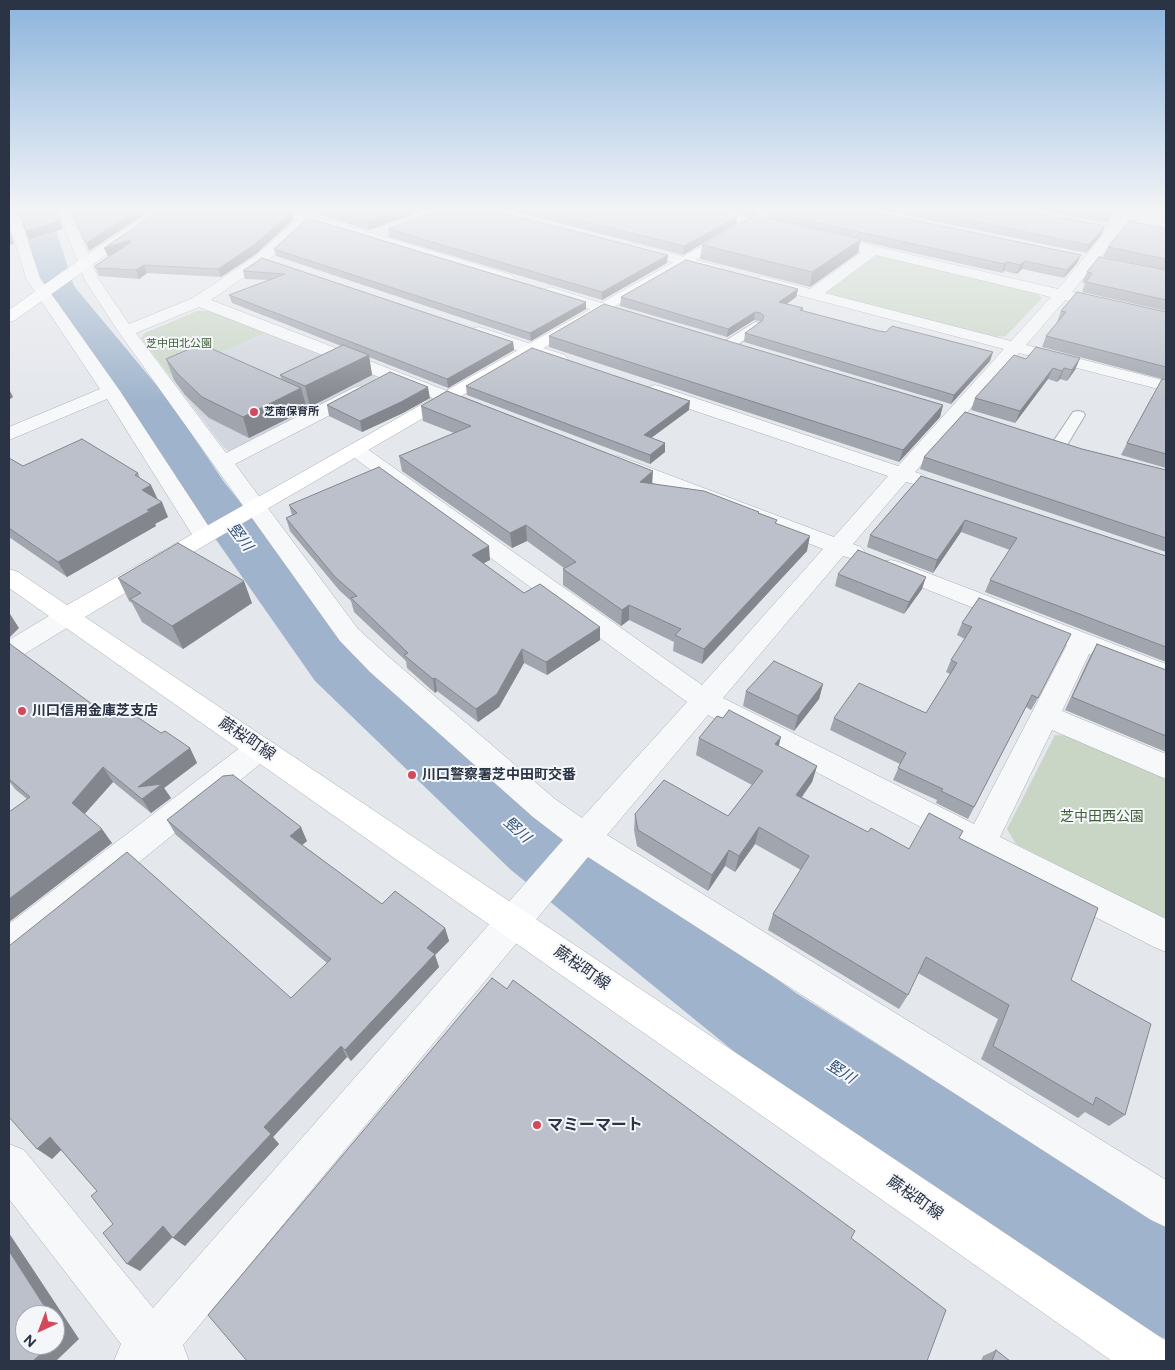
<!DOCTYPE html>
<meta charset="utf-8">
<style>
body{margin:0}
#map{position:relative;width:1175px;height:1370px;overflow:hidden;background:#e4e7ec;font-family:Figtree,sans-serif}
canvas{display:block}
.frame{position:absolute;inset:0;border:10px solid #2b3445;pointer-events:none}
.north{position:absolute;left:15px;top:1305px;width:50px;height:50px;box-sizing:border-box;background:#f4f6f9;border:1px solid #a4a8b1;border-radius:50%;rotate:223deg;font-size:14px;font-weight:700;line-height:20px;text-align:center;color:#2b3445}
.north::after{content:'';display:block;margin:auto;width:18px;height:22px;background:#d1495b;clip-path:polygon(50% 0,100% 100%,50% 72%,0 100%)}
</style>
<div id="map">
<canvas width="1175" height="1370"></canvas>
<div class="frame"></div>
<div class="north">N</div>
</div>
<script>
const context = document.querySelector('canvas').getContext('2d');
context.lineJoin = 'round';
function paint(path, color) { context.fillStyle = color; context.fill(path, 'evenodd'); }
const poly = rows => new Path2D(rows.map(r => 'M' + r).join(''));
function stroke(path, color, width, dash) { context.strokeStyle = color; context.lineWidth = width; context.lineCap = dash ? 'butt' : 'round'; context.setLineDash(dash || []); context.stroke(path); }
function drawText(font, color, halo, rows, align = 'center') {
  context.font = font + ' Figtree,"Noto Sans JP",sans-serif'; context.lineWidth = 4; context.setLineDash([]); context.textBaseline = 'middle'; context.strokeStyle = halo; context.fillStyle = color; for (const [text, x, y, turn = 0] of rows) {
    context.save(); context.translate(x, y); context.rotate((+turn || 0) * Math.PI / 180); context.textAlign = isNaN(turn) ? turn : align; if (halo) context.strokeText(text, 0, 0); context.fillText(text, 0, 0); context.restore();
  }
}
paint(poly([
 [268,332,377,375,375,379,235,452,228,451,222,445,169,375]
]), '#d2d6de');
paint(poly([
 [871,256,880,256,1035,292,1042,298,1006,336,992,337,825,295,823,292],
 [197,311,214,311,268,332,169,375,141,338,145,333],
 [1055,735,1072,736,1166,777,1166,920,1016,844,1007,829]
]), '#c9d6c5');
paint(poly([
 [20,211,50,211,74,286,168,399,224,482,359,651,563,826,796,993,1166,1227,1166,1339,1129,1324,736,1053,511,870,315,681,182,491,134,412,40,288,20,211]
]), '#9fb4cc');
const lane = poly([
 [755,322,759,323,761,326,759,329,732,349,722,349,720,346,722,343,755,322],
 [1078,411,1083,412,1085,415,1067,445,1064,448,1054,448,1051,445,1073,412,1078,411]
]);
const street = poly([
 [9,211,18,211,40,278,120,391,215,536,212,541,204,543,196,541,107,399,9,440,9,427,100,389,26,278,9,222,9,211],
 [58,211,70,211,99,280,129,324,193,298,257,255,297,219,279,214,278,211,304,213,306,211,320,211,316,216,512,275,514,278,512,281,502,281,309,222,267,261,211,300,481,404,483,408,481,412,474,414,199,307,136,333,226,453,353,388,360,386,367,388,369,392,367,396,235,464,358,629,390,658,555,799,582,818,687,702,349,454,346,450,349,446,356,444,363,446,702,685,823,549,610,466,607,462,610,458,617,456,624,458,834,537,888,476,648,395,646,391,648,387,655,385,662,387,898,466,1004,349,756,284,753,281,756,278,761,276,810,289,862,252,817,241,815,238,817,235,822,234,1058,289,1109,228,1125,212,1166,211,1166,215,1148,219,1133,219,1119,234,1072,292,1082,295,1085,298,1082,301,1077,303,1065,300,1026,345,1166,381,1166,391,1019,353,915,472,924,475,928,479,924,483,917,485,906,482,853,544,861,547,865,552,861,557,853,559,843,556,723,698,974,824,1067,645,883,572,879,567,883,562,891,560,899,562,1166,664,1166,684,1089,654,1062,711,1166,754,1166,779,1052,730,1000,837,1166,919,1166,952,1154,947,970,853,708,715,607,835,1166,1180,1166,1227,1151,1220,588,857,183,1345,189,1361,114,1361,121,1344,9,1199,9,1144,24,1150,153,1308,563,840,533,817,370,672,340,641,118,331,85,280,58,211],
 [876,255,1051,297,1011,341,825,293,876,255],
 [698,211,721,211,785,225,787,228,780,232,699,214,698,211],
 [633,244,720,266,722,269,720,272,715,273,628,251,626,248,628,245,633,244],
 [550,287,637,314,639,317,637,320,631,322,545,295,542,292,545,289,550,287],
 [479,327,565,355,568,359,565,363,559,364,473,336,471,332,473,328,479,327],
 [66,609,75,611,79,617,75,623,18,658,9,661,9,640,57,611,66,609],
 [260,737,270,740,275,748,270,756,22,957,9,961,9,924,250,740,260,737]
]);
const secondary = poly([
 [764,211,779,211,212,541,85,617,1166,1341,1166,1361,1112,1361,9,588,9,569,18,572,67,605,764,211]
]);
const primary = poly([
 [153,211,168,211,15,320,9,322,9,310,79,260,153,211]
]);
stroke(lane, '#a9aeb7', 2);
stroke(street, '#a9aeb7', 1);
stroke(secondary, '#a9aeb7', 1);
stroke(primary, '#a3abb8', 1);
paint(lane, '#f7f8fa');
paint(street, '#f7f8fa');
paint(secondary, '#fff');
paint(primary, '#fff');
paint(poly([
 [158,211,291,212,293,220,256,254,221,277,147,273,139,279,99,276,95,266,112,255,108,256],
 [318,211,422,211,369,230,319,215],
 [512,211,712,211,737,217,736,224,683,255],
 [729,211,761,211,751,216],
 [887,211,1026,211,1102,234,1086,253],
 [1043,211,1105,211,1112,212,1109,220,1106,223],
 [769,212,1077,263,1064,278,1022,269,1017,274,1004,271,1002,273,860,241,858,253,810,287,700,259,702,245,768,218],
 [388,229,667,263,602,300,389,237],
 [1166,229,1166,270,1103,257,1108,247],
 [274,249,586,309,531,341,276,256],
 [262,258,513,342,514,350,448,388,369,357,372,375,310,407,306,405,307,409,249,438,209,418,185,395,174,380,166,359,282,380,280,375,341,346,232,303,229,295,269,280,245,279,243,271],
 [1166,270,1166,311,1082,292,1085,283,1082,282,1087,272],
 [798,289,796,297,787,304,803,308,803,311,990,361,951,404,744,342,745,333,760,322,759,321,754,320,727,337,620,306,621,297],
 [1061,311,1166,312,1166,380,1042,347,1046,336,1058,322,1057,322],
 [549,336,943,405,940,417,899,462,549,347],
 [1080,358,1075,370,1067,381,1060,379,1057,382,1048,379,1015,423,971,410,975,398,1026,359],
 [1166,380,1166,468,1121,455,1127,443],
 [466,386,689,410,651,438,665,443,665,452,650,464,467,395],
 [430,398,403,413,362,432,329,416,327,405],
 [421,406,652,484,759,512,759,513,777,520,776,523,807,551,702,664,673,651,674,642,629,620,621,626,563,585,563,569,564,568,527,541,512,548,402,471,399,456,454,433,423,421],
 [1082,449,1166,470,1166,552,920,469,924,457],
 [9,458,23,466,138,473,140,478,157,499,168,517,155,524,156,526,67,577,9,537],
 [921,476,1166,556,1166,662,985,592,990,580,1010,550,961,532,933,573,867,547,870,535],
 [289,505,490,560,483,563,524,593,600,640,547,675,524,663,499,707,478,722,437,691,435,693,407,668,406,661,354,612,351,601,339,590,290,531,286,518,292,515],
 [838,574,922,589,904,614,835,586],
 [118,578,252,603,183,649,142,622,132,603,129,601],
 [979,598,1038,698,1031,710,1026,707,968,819,936,803,937,800,893,780,900,764,830,730,834,718,926,713,950,674,946,672,951,660,965,639,957,635,962,623],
 [1097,644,1166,670,1166,752,1065,710,1090,656],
 [9,645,100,710,129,717,190,748,197,763,164,788,171,798,151,813,113,782,84,814,112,843,9,922,9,812,27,799,15,789,9,781],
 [823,684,819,699,794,731,743,706,746,691],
 [723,718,779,746,817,766,812,782,802,797,868,832,909,849,959,838,1071,980,1125,1115,1109,1126,1085,1112,1078,1118,981,1059,998,1019,918,973,908,995,899,1009,768,930,773,914,801,870,755,844,735,872,725,866,708,891,637,846,634,830,635,814,728,816,752,785,696,755,699,738],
 [167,820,307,841,302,845,382,904,445,928,449,941,435,955,439,967,351,1061,347,1057,273,1137,279,1144,185,1246,173,1237,140,1271,113,1224,97,1191,61,1150,52,1159,9,1117,291,998,327,963,176,835],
 [996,1350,1010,1361,981,1361,983,1356]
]), '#a1a5ae');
paint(poly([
 [56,211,63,229,29,239,26,231],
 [135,211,150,211,89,251,86,243],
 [399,211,422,211,369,230,368,222],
 [752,211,761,211,751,216],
 [291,212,293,220,256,254,221,277,218,269],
 [1112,212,1109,220,1106,223,1110,215],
 [737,217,736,224,683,255,684,246],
 [1105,226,1102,234,1086,253,1089,245],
 [9,227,14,244,9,245],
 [861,239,858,253,810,287,812,272],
 [130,240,133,248,108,256,104,248],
 [668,255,667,263,602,300,602,292],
 [1081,255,1077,263,1064,278,1067,270],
 [1025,261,1022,269,1017,274,1020,265],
 [1007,262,1004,271,1002,273,1004,264],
 [144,265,147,273,139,279,136,270],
 [798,289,796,297,778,310,779,302],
 [586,302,586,309,531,341,530,333],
 [755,312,754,320,727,337,728,329],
 [513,342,514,350,448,388,447,379],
 [993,352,990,361,951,404,954,395],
 [369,355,372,375,310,407,305,386],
 [1080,358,1075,370,1067,381,1072,370],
 [1053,368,1048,379,1015,423,1020,411],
 [1064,368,1060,379,1057,382,1062,371],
 [428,387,430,398,403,413,362,432,360,421],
 [301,388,307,409,249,438,243,417],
 [9,389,13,397,9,400],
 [690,401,689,410,643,444,644,435],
 [943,405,940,417,899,462,903,450],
 [665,443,665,452,650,464,650,455],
 [653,471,652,486,640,482],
 [151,485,158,500,142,490],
 [162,502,168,517,155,524,156,526,67,577,58,562,147,510],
 [965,520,961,532,933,573,937,560],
 [526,525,527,541,512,548,510,533],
 [810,536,807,551,702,664,704,649],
 [489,546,490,560,473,569,472,555],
 [926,577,922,589,904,614,909,602],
 [244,581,252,603,183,649,172,626],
 [629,605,629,620,621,626,622,610],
 [9,614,10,614,19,628,9,638],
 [600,627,600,640,547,675,546,662],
 [522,649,524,663,499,707,478,722,476,709],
 [435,678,437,691,435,693,433,679],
 [823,684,819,699,794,731,798,716],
 [781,737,777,753,775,744],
 [190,748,197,763,164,788,171,798,151,813,142,799,138,787],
 [817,766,812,782,792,811,796,795],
 [103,767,113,782,82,817,72,803],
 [301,827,307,841,296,850,290,836],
 [759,827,755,844,735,872,739,856],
 [102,829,112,843,9,922,9,899],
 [729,850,725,866,708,891,712,875],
 [445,928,449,941,435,955,439,967,351,1061,345,1050,427,948],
 [341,1046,347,1057,273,1137,279,1144,185,1246,173,1238,264,1127],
 [50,1137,64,1147,52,1159,37,1149],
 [163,1226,175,1234,140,1271,127,1264],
 [9,1233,79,1339,56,1361,33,1361,50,1345,55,1345,55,1315,50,1315,9,1251]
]), '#83868d');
const building = poly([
 [19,211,56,211,60,221,26,231,19,211],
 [71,211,135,211,86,243,71,211],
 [158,211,287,211,291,212,254,245,218,269,144,265,136,270,96,268,95,266,131,242,130,240,104,248,158,211],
 [330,211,399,211,368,222,330,211],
 [436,211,495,211,668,255,602,292,388,229,436,211],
 [542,211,712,211,737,217,684,246,542,211],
 [771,211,870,211,1081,255,1067,270,1025,261,1020,265,1007,262,1004,264,769,212,771,211],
 [926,211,1026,211,1105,226,1089,245,926,211],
 [1086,211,1105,211,1112,212,1110,215,1086,211],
 [755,215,861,239,812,272,702,245,755,215],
 [308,218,586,302,530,333,274,249,308,218],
 [1129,221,1166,229,1166,259,1108,247,1129,221],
 [1099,257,1166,270,1166,300,1086,282,1092,273,1087,272,1099,257],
 [262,258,513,342,447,379,229,295,285,274,243,271,262,258],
 [686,260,798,289,779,302,803,308,800,310,879,331,886,332,892,326,993,352,954,395,745,333,762,321,764,316,761,313,755,312,728,329,621,297,686,260],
 [1077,292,1166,312,1166,367,1046,336,1066,312,1061,311,1077,292],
 [604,304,943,405,903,450,549,336,604,304],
 [201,344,301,388,243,417,202,397,178,374,166,359,201,344],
 [343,345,369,355,305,386,280,375,343,345],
 [1036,347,1080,358,1072,370,1064,368,1062,371,1053,368,1020,411,975,398,1014,355,1026,359,1036,347],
 [532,348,690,401,644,435,665,443,650,455,466,386,532,348],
 [390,372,428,387,401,402,360,421,327,405,390,372],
 [1162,379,1166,380,1166,454,1127,443,1162,379],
 [447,391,653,471,640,482,704,491,759,512,758,513,777,520,775,523,810,536,704,649,675,635,681,629,629,605,622,610,563,569,576,562,526,525,510,533,399,456,471,426,421,406,447,391],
 [965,412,1082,449,1166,470,1166,538,924,457,965,412],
 [82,439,138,473,135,475,151,485,142,490,162,502,147,510,150,511,58,562,9,528,9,458,23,466,82,439],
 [379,467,489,546,472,555,524,593,540,584,600,627,546,662,522,649,497,694,476,709,435,678,433,679,404,655,408,653,351,598,357,596,335,577,286,518,297,513,289,505,379,467],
 [921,476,1166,556,1166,647,990,580,1017,538,965,520,937,560,870,535,921,476],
 [178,543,244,581,172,626,130,599,141,593,118,578,178,543],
 [858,550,926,577,909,602,838,574,858,550],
 [979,598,1071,634,1038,698,1032,695,974,807,941,791,943,789,898,768,906,753,834,718,859,683,926,713,957,663,951,660,972,627,962,623,979,598],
 [10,644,100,710,110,703,129,717,133,714,161,733,165,731,190,748,138,787,162,784,142,799,103,767,72,803,102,829,9,899,9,812,30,797,9,779,9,645,10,644],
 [1097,644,1166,670,1166,736,1072,697,1097,644],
 [774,661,823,684,798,716,746,691,774,661],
 [729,710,781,737,775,744,817,766,796,795,868,832,871,828,909,849,929,813,963,831,959,838,1098,908,1071,980,1151,1024,1125,1115,1096,1097,1093,1105,993,1046,1009,1005,926,957,908,995,773,914,809,856,759,827,739,856,729,850,712,875,638,830,635,814,664,780,728,816,763,771,699,738,717,716,723,718,729,710],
 [233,775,301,827,290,836,382,904,395,891,445,928,427,948,435,954,345,1050,341,1046,264,1127,271,1134,173,1238,163,1226,127,1264,103,1233,113,1224,91,1196,97,1191,50,1137,37,1149,9,1117,9,946,127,852,291,998,331,959,167,820,223,776,233,775],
 [492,978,507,989,513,980,855,1231,851,1238,946,1310,927,1361,247,1361,208,1315,492,978],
 [9,1251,50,1315,25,1315,25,1345,50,1345,33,1361,9,1361,9,1251],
 [55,1322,62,1333,55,1340,55,1322],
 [996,1350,1010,1361,992,1361,996,1350]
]);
paint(building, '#bbc0ca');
stroke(building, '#83868d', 1);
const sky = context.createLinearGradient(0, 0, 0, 403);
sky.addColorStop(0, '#8bb4dd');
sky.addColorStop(0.52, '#f3f4f6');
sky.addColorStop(1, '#f3f4f600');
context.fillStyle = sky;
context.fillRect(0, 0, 1175, 403);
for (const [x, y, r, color] of [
 [254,412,5,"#d1495b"],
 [22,711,5,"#d1495b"],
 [412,775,5,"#d1495b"],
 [537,1125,5,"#d1495b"]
]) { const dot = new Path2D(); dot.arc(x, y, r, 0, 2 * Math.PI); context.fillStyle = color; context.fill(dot); stroke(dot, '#f4f6f9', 2); }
drawText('11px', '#3f6138', '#f4f6f9', [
 ["芝中田北公園",179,344]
]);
drawText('bold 11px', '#2b3445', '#f4f6f9', [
 ["芝南保育所",264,412]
], 'left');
drawText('bold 14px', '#2b3445', '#f4f6f9', [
 ["川口信用金庫芝支店",32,711],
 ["川口警察署芝中田町交番",422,775]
], 'left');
drawText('14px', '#3f6138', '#f4f6f9', [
 ["芝中田西公園",1102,817]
]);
drawText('italic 15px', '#34527a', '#f4f6f9', [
 ["竪川",240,537,53],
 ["竪川",517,830,42],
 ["竪川",841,1072,33]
]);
drawText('16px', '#2b3445', '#f4f6f9', [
 ["蕨桜町線",247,739,34],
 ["蕨桜町線",582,968,35],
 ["蕨桜町線",915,1198,35]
]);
drawText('bold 16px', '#2b3445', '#f4f6f9', [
 ["マミーマート",547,1125]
], 'left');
</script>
